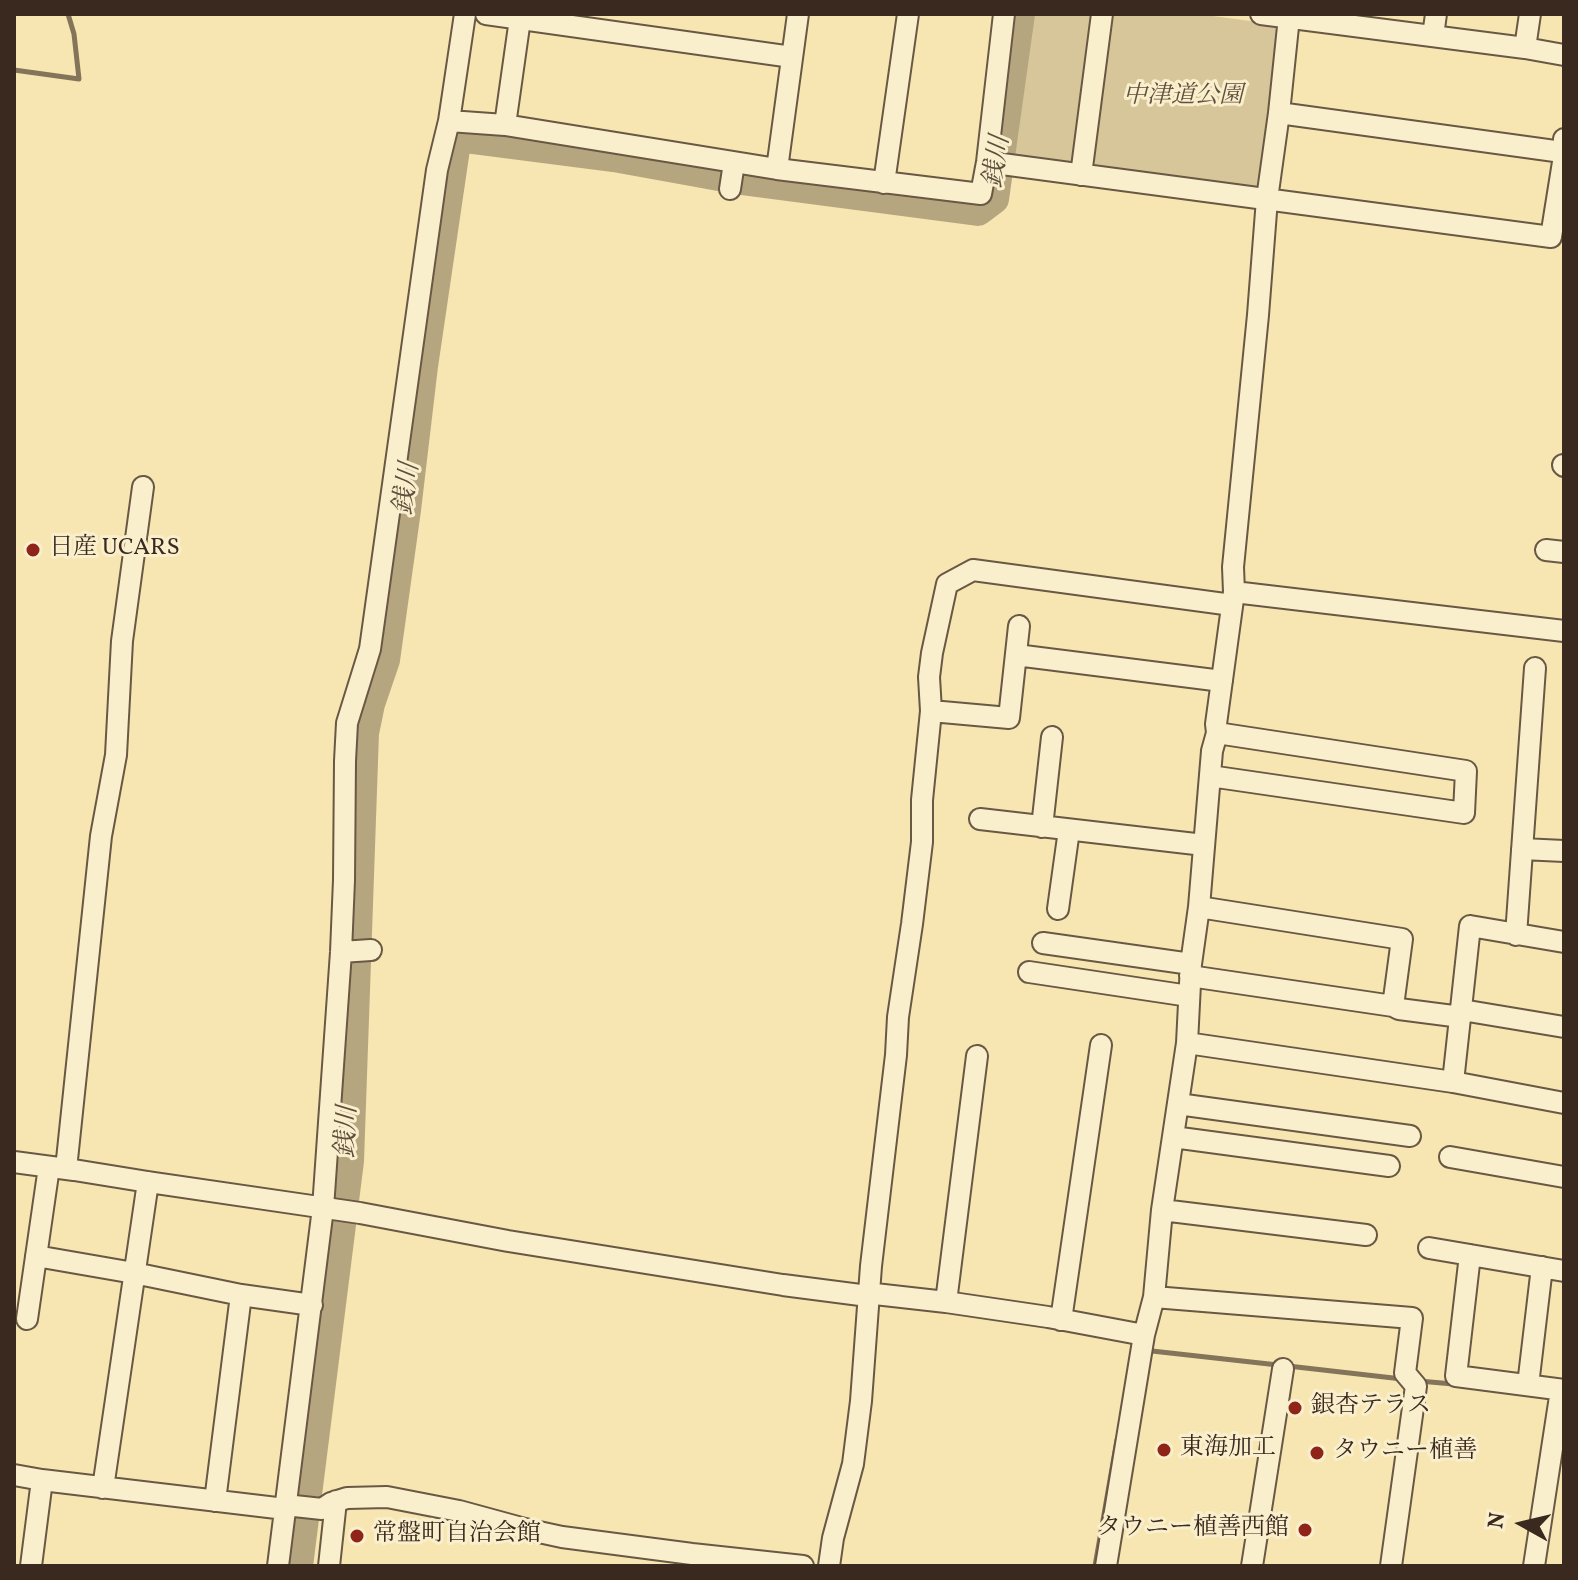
<!DOCTYPE html>
<meta charset="utf-8">
<style>
body{margin:0}
#map{position:relative;width:1578px;height:1580px;overflow:hidden;background:#f7e6b2;font-family:Vollkorn,serif}
canvas{display:block}
.frame{position:absolute;inset:0;border:16px solid #39291f;pointer-events:none}
.north{position:absolute;left:1482px;top:1484px;width:80px;height:80px;-webkit-text-stroke:6px #faefcd;paint-order:stroke;rotate:278deg;font-size:22px;font-weight:700;line-height:32px;text-align:center;color:#39291f}
.north::after{content:'';display:block;margin:auto;width:28px;height:36px;background:#39291f;clip-path:polygon(50% 0,100% 100%,50% 72%,0 100%)}
</style>
<div id="map">
<canvas width="1578" height="1580"></canvas>
<div class="frame"></div>
<div class="north">N</div>
</div>
<script>
const context = document.querySelector('canvas').getContext('2d');
context.lineJoin = 'round';
function paint(path, color) { context.fillStyle = color; context.fill(path, 'evenodd'); }
const poly = rows => new Path2D(rows.map(r => 'M' + r).join(''));
function stroke(path, color, width, dash) { context.strokeStyle = color; context.lineWidth = width; context.lineCap = dash ? 'butt' : 'round'; context.setLineDash(dash || []); context.stroke(path); }
function drawText(font, color, halo, rows, align = 'center') {
  context.font = font + ' Vollkorn,"Noto Serif JP",serif'; context.lineWidth = 6; context.setLineDash([]); context.textBaseline = 'middle'; context.strokeStyle = halo; context.fillStyle = color; for (const [text, x, y, turn = 0] of rows) {
    context.save(); context.translate(x, y); context.rotate((+turn || 0) * Math.PI / 180); context.textAlign = isNaN(turn) ? turn : align; if (halo) context.strokeText(text, 0, 0); context.fillText(text, 0, 0); context.restore();
  }
}
paint(poly([
 [1025,14,1198,14,1280,25,1259,193,1007,161]
]), '#d7c699');
stroke(poly([
 [14,70,79,79,74,34,68,14],
 [1147,1356,1152,1351,1278,1365],
 [1288,1366,1402,1379],
 [1419,1381,1453,1384],
 [1095,1566,1117,1440]
]), '#847459', 5);
stroke(poly([
 [298,1566,349,1161,364,733,370,704,385,660,406,510,423,366,456,142,466,138,614,157,741,180,978,211,994,199,1020,14]
]), '#b6a680', 30);
const minor = poly([
 [486,14,792,57],
 [1261,14,1525,48,1564,55],
 [1433,36,1436,14],
 [1525,48,1530,14],
 [1279,113,1562,152],
 [449,121,505,125,777,169,981,194,987,162,1004,14],
 [505,125,520,19],
 [987,162,1551,237,1563,162,1564,139],
 [777,169,798,14],
 [1081,175,1102,14],
 [884,183,908,14],
 [730,189,734,163],
 [1563,465,1564,466],
 [1546,550,1564,552],
 [1234,592,1564,631],
 [1016,655,1222,681],
 [931,711,1009,718,1019,626],
 [1210,776,1464,813,1466,771,1217,733],
 [980,819,1204,845],
 [1042,827,1052,737],
 [1522,849,1564,851],
 [1199,907,1402,939,1393,1006,1399,1009,1461,1017],
 [1058,909,1069,830],
 [1516,935,1535,668],
 [1043,943,1191,964],
 [341,952,371,950],
 [1029,972,1189,996],
 [1190,976,1393,1006],
 [1462,1010,1564,1027],
 [1187,1043,1453,1082,1564,1103],
 [1453,1082,1470,926,1564,942],
 [1178,1104,1410,1136],
 [1173,1137,1389,1166],
 [1450,1157,1564,1177],
 [14,1162,74,1170,148,1182,360,1213,508,1241,783,1285,868,1296,875,1294,946,1302,1048,1317,1144,1335],
 [66,1169,101,836,116,755,122,641,143,487],
 [1162,1210,1366,1235],
 [1429,1248,1564,1271],
 [1470,1255,1456,1376,1564,1390],
 [36,1256,134,1273,241,1295,312,1305],
 [1154,1297,1412,1318,1405,1373,1416,1386,1391,1566],
 [946,1302,977,1056],
 [27,1319,49,1167],
 [1061,1320,1101,1045],
 [1528,1385,1542,1267],
 [14,1475,42,1480,285,1509],
 [103,1488,148,1182],
 [215,1501,241,1295],
 [285,1505,322,1509,331,1503,347,1498,387,1497,459,1511,525,1529,562,1537,692,1554,803,1566],
 [31,1566,42,1480],
 [278,1566,323,1208,341,952,344,880,345,761,347,723,370,649,437,170,449,121,465,14],
 [329,1566,336,1501],
 [829,1566,833,1538,853,1464,861,1401,871,1266,896,1055,898,1017,912,924,922,842,922,800,931,711,929,677,932,653,947,584,973,570,1232,605],
 [1106,1566,1144,1335,1154,1297,1162,1210,1187,1043,1191,964,1199,907,1212,751,1217,733,1216,724,1234,592,1233,567,1258,315,1267,199,1279,113,1289,17],
 [1252,1566,1283,1369],
 [1534,1566,1561,1390]
]);
stroke(minor, '#685844', 24);
stroke(minor, '#faefcd', 20);
for (const [x, y, r, color] of [
 [33,550,8,"#8f2418"],
 [1295,1408,8,"#8f2418"],
 [1164,1450,8,"#8f2418"],
 [1317,1453,8,"#8f2418"],
 [1305,1530,8,"#8f2418"],
 [357,1536,8,"#8f2418"]
]) { const dot = new Path2D(); dot.arc(x, y, r, 0, 2 * Math.PI); context.fillStyle = color; context.fill(dot); stroke(dot, '#faefcd', 3); }
drawText('italic 24px', '#60503e', '#faefcd', [
 ["中津道公園",1183,98]
]);
drawText('24px', '#39291f', '#faefcd', [
 ["日産 UCARS",49,550],
 ["銀杏テラス",1311,1408],
 ["東海加工",1180,1450],
 ["タウニー植善",1333,1453],
 ["タウニー植善西館",1289,1530,"right"],
 ["常盤町自治会館",373,1536]
], 'left');
drawText('italic 26px', '#5e4e3c', '#faefcd', [
 ["銭川",999,162,-81],
 ["銭川",409,489,-82],
 ["銭川",349,1132,-87]
]);
</script>
